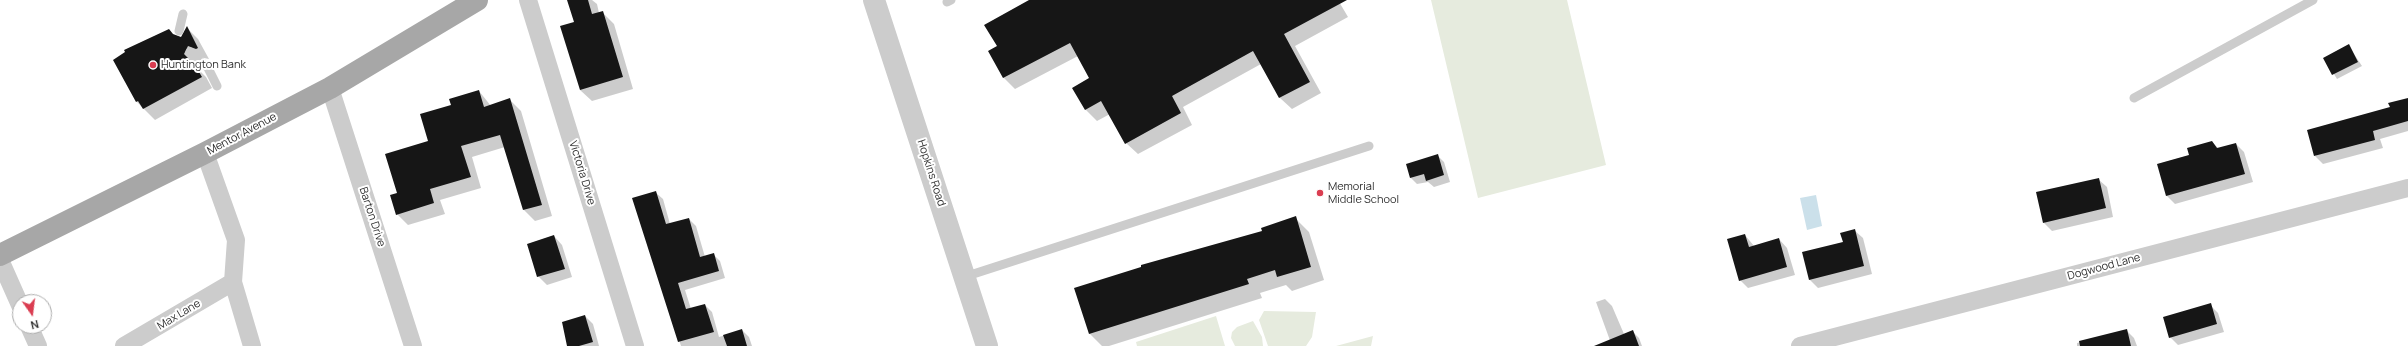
<!DOCTYPE html>
<style>
body{margin:0}
#map{position:relative;width:2408px;height:346px;overflow:hidden;background:#fff;font-family:Manrope,sans-serif}
canvas{display:block}
.north{position:absolute;left:12px;top:294px;width:40px;height:40px;box-sizing:border-box;background:#fff;border:1px solid #acacac;border-radius:50%;rotate:166deg;font-size:11px;font-weight:700;line-height:16px;text-align:center;color:#2f2f2f}
.north::after{content:'';display:block;margin:auto;width:14px;height:18px;background:#da3d51;clip-path:polygon(50% 0,100% 100%,50% 72%,0 100%)}
</style>
<div id="map">
<canvas width="2408" height="346"></canvas>
<div class="north">N</div>
</div>
<script>
const context = document.querySelector('canvas').getContext('2d');
context.lineJoin = 'round';
function paint(path, color) { context.fillStyle = color; context.fill(path, 'evenodd'); }
const poly = rows => new Path2D(rows.map(r => 'M' + r).join(''));
function stroke(path, color, width, dash) { context.strokeStyle = color; context.lineWidth = width; context.lineCap = dash ? 'butt' : 'round'; context.setLineDash(dash || []); context.stroke(path); }
function drawText(font, color, halo, rows, align = 'center') {
  context.font = font + ' Manrope,sans-serif'; context.lineWidth = 4; context.setLineDash([]); context.textBaseline = 'middle'; context.strokeStyle = halo; context.fillStyle = color; for (const [text, x, y, turn = 0] of rows) {
    context.save(); context.translate(x, y); context.rotate((+turn || 0) * Math.PI / 180); context.textAlign = isNaN(turn) ? turn : align; if (halo) context.strokeText(text, 0, 0); context.fillText(text, 0, 0); context.restore();
  }
}
paint(poly([
 [1431,0,1567,0,1606,165,1478,198],
 [1264,311,1316,312,1312,337,1306,346,1268,346,1259,320],
 [1216,316,1225,346,1137,346,1136,342],
 [1253,321,1262,337,1263,346,1235,346,1231,338,1232,332,1237,327],
 [1373,336,1371,346,1336,346]
]), '#e6ebde');
paint(poly([
 [1816,195,1822,226,1807,230,1800,198]
]), '#cbe0ea');
paint(poly([
 [568,0,592,0,597,4,599,13,602,12,614,24,633,89,592,101,580,90,575,22],
 [1031,0,1338,0,1348,17,1295,46,1321,93,1292,109,1280,98,1261,64,1183,107,1192,125,1138,154,1126,143,1110,114,1097,121,1086,110,1073,88,1091,78,1078,56,1015,89,1003,77,998,47],
 [187,28,198,39,209,59,199,57,195,66,206,77,212,88,155,120,137,102,114,60,175,36,182,38],
 [2348,45,2362,66,2337,79,2324,58],
 [479,91,491,106,510,100,521,111,552,216,535,221,524,210,505,147,472,157,481,188,440,200,445,214,408,225,397,214,398,194,452,105],
 [2408,99,2408,131,2380,139,2383,148,2323,164,2315,156],
 [2212,142,2219,149,2236,144,2244,152,2253,182,2175,204,2167,196,2158,164,2190,155],
 [1438,156,1444,162,1450,182,1434,187,1428,182,1417,184,1410,177],
 [2098,179,2107,187,2113,217,2052,231,2044,223],
 [655,192,663,199,670,224,689,219,696,226,705,257,713,254,720,261,725,278,685,290,691,309,705,305,712,312,719,337,742,330,749,337,752,346,681,346,633,199],
 [1295,218,1309,232,1324,280,1292,291,1286,285,1260,293,1262,298,1109,346,1102,346,1090,334,1075,289,1263,232],
 [1854,230,1863,238,1872,274,1818,288,1810,280,1803,253,1844,242],
 [1745,235,1754,246,1779,239,1787,248,1795,275,1748,288,1740,280],
 [554,236,562,245,572,277,547,285,538,276],
 [1605,299,1612,306,1624,334,1632,331,1639,338,1642,346,1612,346,1596,302],
 [2210,305,2218,313,2224,332,2178,345,2170,337],
 [585,316,593,324,599,346,568,346],
 [2126,330,2134,338,2137,346,2077,346,2077,343]
]), '#0003');
paint(poly([
 [567,0,588,0,592,14,603,11,623,77,580,90,560,26,574,22],
 [1029,0,1347,0,1284,34,1310,82,1279,98,1253,51,1172,96,1181,113,1125,144,1101,101,1085,110,1072,88,1089,78,1070,43,1003,78,988,51,997,46,984,25],
 [187,26,198,48,196,49,188,46,184,54,195,65,202,77,143,109,138,101,136,102,113,60,125,52,124,50,169,29,173,34,181,37],
 [2349,44,2358,62,2332,75,2323,58],
 [479,90,484,107,510,98,542,205,523,210,500,135,461,146,471,177,430,189,434,203,396,215,390,195,397,193,385,154,428,141,420,114,451,105,449,99],
 [2408,98,2408,121,2373,131,2375,140,2314,156,2307,130,2390,107,2388,103],
 [2212,141,2217,148,2236,143,2245,174,2166,196,2157,164,2189,155,2187,148],
 [1438,154,1444,175,1426,181,1424,174,1410,178,1406,164],
 [2099,178,2106,208,2043,223,2036,192],
 [656,191,666,224,689,218,700,257,714,253,719,271,678,283,686,309,705,304,714,332,678,342,632,198],
 [1296,216,1311,267,1277,277,1275,270,1247,279,1249,284,1089,334,1074,288,1141,267,1141,265,1262,231,1261,228],
 [1855,229,1864,266,1809,280,1802,252,1843,242,1840,233],
 [1745,234,1749,247,1779,238,1787,267,1739,281,1727,239],
 [554,235,565,269,537,277,527,244],
 [2211,303,2217,324,2169,338,2163,317],
 [585,315,593,342,579,346,567,346,562,322],
 [742,329,747,346,727,346,723,335],
 [2127,329,2131,346,2080,346,2079,341],
 [1633,330,1639,346,1594,346]
]), '#161616');
stroke(poly([
 [947,2,951,0],
 [179,31,183,14],
 [190,52,208,68,217,86],
 [2134,98,2313,0],
 [964,277,1369,146]
]), '#ccc', 9);
stroke(poly([
 [528,0,635,346],
 [330,88,413,346],
 [205,153,236,240,233,282,252,346],
 [0,260,20,305],
 [29,326,38,346],
 [124,346,233,282],
 [1800,346,2408,188]
]), '#ccc', 18);
stroke(poly([
 [874,0,987,346]
]), '#ccc', 22);
stroke(poly([
 [0,255,205,153,330,88,477,0]
]), '#a7a7a7', 22);
for (const [x, y, r, color] of [
 [153,65,4,"#da3d51"],
 [1320,193,4,"#da3d51"]
]) { const dot = new Path2D(); dot.arc(x, y, r, 0, 2 * Math.PI); context.fillStyle = color; context.fill(dot); stroke(dot, '#fff', 1.5); }
drawText('11px', '#2f2f2f', '#fff', [
 ["Huntington Bank",161,65],
 ["Memorial",1328,187],
 ["Middle School",1328,200]
], 'left');
drawText('11px', '#2f2f2f', '#fff', [
 ["Mentor Avenue",242,134,-28],
 ["Victoria Drive",582,173,73],
 ["Hopkins Road",931,173,72],
 ["Barton Drive",372,217,72],
 ["Dogwood Lane",2104,267,-15],
 ["Max Lane",179,315,-31]
]);
</script>
